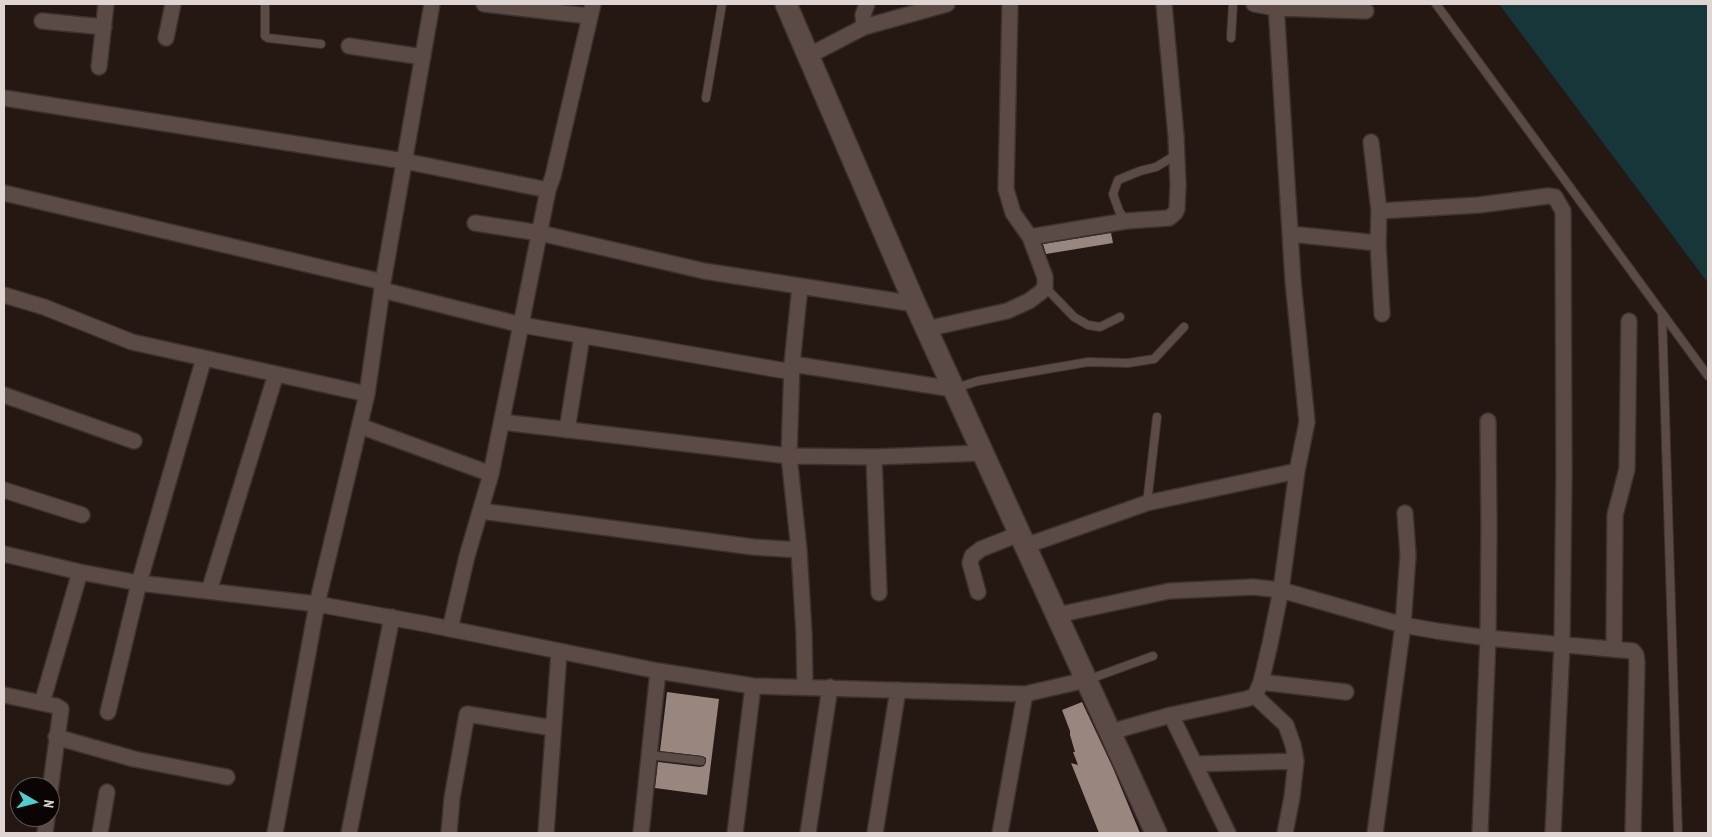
<!DOCTYPE html>
<style>
body{margin:0}
#map{position:relative;width:1712px;height:837px;overflow:hidden;background:#251712;font-family:"PT Sans Narrow",sans-serif}
canvas{display:block}
.frame{position:absolute;inset:0;border:5px solid #dfd5d2;pointer-events:none}
.north{position:absolute;left:10px;top:777px;width:50px;height:50px;box-sizing:border-box;background:#0a0504;border:1px solid #5f5856;border-radius:50%;rotate:98deg;font-size:14px;font-weight:700;line-height:20px;text-align:center;color:#dfd5d2}
.north::after{content:'';display:block;margin:auto;width:18px;height:22px;background:#51ccd1;clip-path:polygon(50% 0,100% 100%,50% 72%,0 100%)}
</style>
<div id="map">
<canvas width="1712" height="837"></canvas>
<div class="frame"></div>
<div class="north">N</div>
</div>
<script>
const context = document.querySelector('canvas').getContext('2d');
context.lineJoin = 'round';
function paint(path, color) { context.fillStyle = color; context.fill(path, 'evenodd'); }
const poly = rows => new Path2D(rows.map(r => 'M' + r).join(''));
function stroke(path, color, width, dash) { context.strokeStyle = color; context.lineWidth = width; context.lineCap = dash ? 'butt' : 'round'; context.setLineDash(dash || []); context.stroke(path); }
paint(poly([
 [1499,4,1708,4,1708,283]
]), '#16363a');
paint(poly([
 [1111,233,1113,243,1046,254,1043,244],
 [667,692,719,699,707,795,655,788,658,762,700,767,704,766,706,762,706,758,702,756,660,751],
 [1082,702,1113,768,1140,833,1099,833,1071,763,1078,765,1073,752,1075,752,1070,735,1070,731,1062,710]
]), '#98867f');
const lane = poly([
 [265,4,265,36,268,38,321,44],
 [1436,4,1662,313,1678,833],
 [1231,38,1233,4],
 [706,98,722,4],
 [1126,221,1119,211,1113,194,1118,180,1140,171,1156,167,1176,155],
 [1045,287,1074,317,1088,325,1100,327,1120,317],
 [1662,313,1708,376],
 [956,388,978,381,1088,362,1128,363,1154,359,1184,327],
 [1147,503,1157,417],
 [1087,680,1153,656],
 [649,755,701,761]
]);
const street = poly([
 [484,4,589,16],
 [1254,4,1276,8,1366,11],
 [42,21,104,27],
 [864,27,863,15,867,4],
 [166,38,173,4],
 [349,46,423,57],
 [808,56,864,27,947,4],
 [99,67,106,4],
 [4,98,404,161,548,190],
 [1371,142,1379,211],
 [4,193,383,282],
 [475,223,540,233,704,271,915,304],
 [1290,234,1378,243,1382,314],
 [1030,237,1126,221,1169,218,1175,213,1177,209,1178,185,1176,136,1164,4],
 [1378,243,1379,211,1479,205,1548,196,1555,197,1563,211,1564,474,1562,644,1553,833],
 [800,286,792,364,789,456,799,550,804,634,805,687],
 [382,290,522,325,792,372],
 [4,295,44,307,132,342,367,394],
 [926,329,1007,311,1029,301,1041,292,1045,287,1045,277,1030,237,1013,213,1006,189,1010,4],
 [792,364,953,389],
 [4,395,134,441],
 [502,422,789,456,874,457,983,453],
 [360,426,491,474],
 [567,430,582,336],
 [874,457,879,593],
 [4,490,82,515],
 [481,511,753,547,799,550],
 [1025,546,1147,503,1297,471],
 [4,554,80,572,139,583,317,604,426,624,658,671,753,686,1025,694,1086,680],
 [209,591,276,374],
 [978,592,970,563,972,556,981,549,1019,534],
 [1057,615,1169,591,1253,587,1281,590,1403,625,1437,631,1488,638,1633,651,1636,655,1637,662,1633,833],
 [450,629,467,556,491,474,548,190,553,176,593,4],
 [1614,649,1615,515,1627,469,1629,321],
 [1261,682,1346,692],
 [4,695,56,706,61,709,50,791],
 [1255,696,1286,725,1293,745,1296,761,1292,797,1285,833],
 [42,703,80,572],
 [108,712,139,583,204,358],
 [1171,715,1228,833],
 [1110,732,1171,715,1246,699,1255,696,1261,682,1270,644,1281,590,1297,471,1307,422,1293,281,1276,4],
 [56,737,134,759,227,777],
 [1196,764,1296,761],
 [45,833,47,817],
 [100,833,107,792],
 [275,833,317,604,367,394,383,282,432,4],
 [349,833,392,617],
 [449,833,452,798,467,714,553,728],
 [546,833,559,652],
 [641,833,658,671],
 [735,833,753,686],
 [808,833,830,687],
 [875,833,898,690],
 [1000,833,1025,694],
 [1375,833,1403,625,1408,555,1405,513],
 [1480,833,1488,638,1489,528,1488,421]
]);
const secondary = poly([
 [786,4,915,304,1156,833]
]);
stroke(lane, '#3b3230', 10);
stroke(street, '#3b3230', 18);
stroke(secondary, '#3b3230', 24);
stroke(lane, '#5c4b45', 8);
stroke(street, '#5c4b45', 15);
stroke(secondary, '#5c4b45', 21);
</script>
